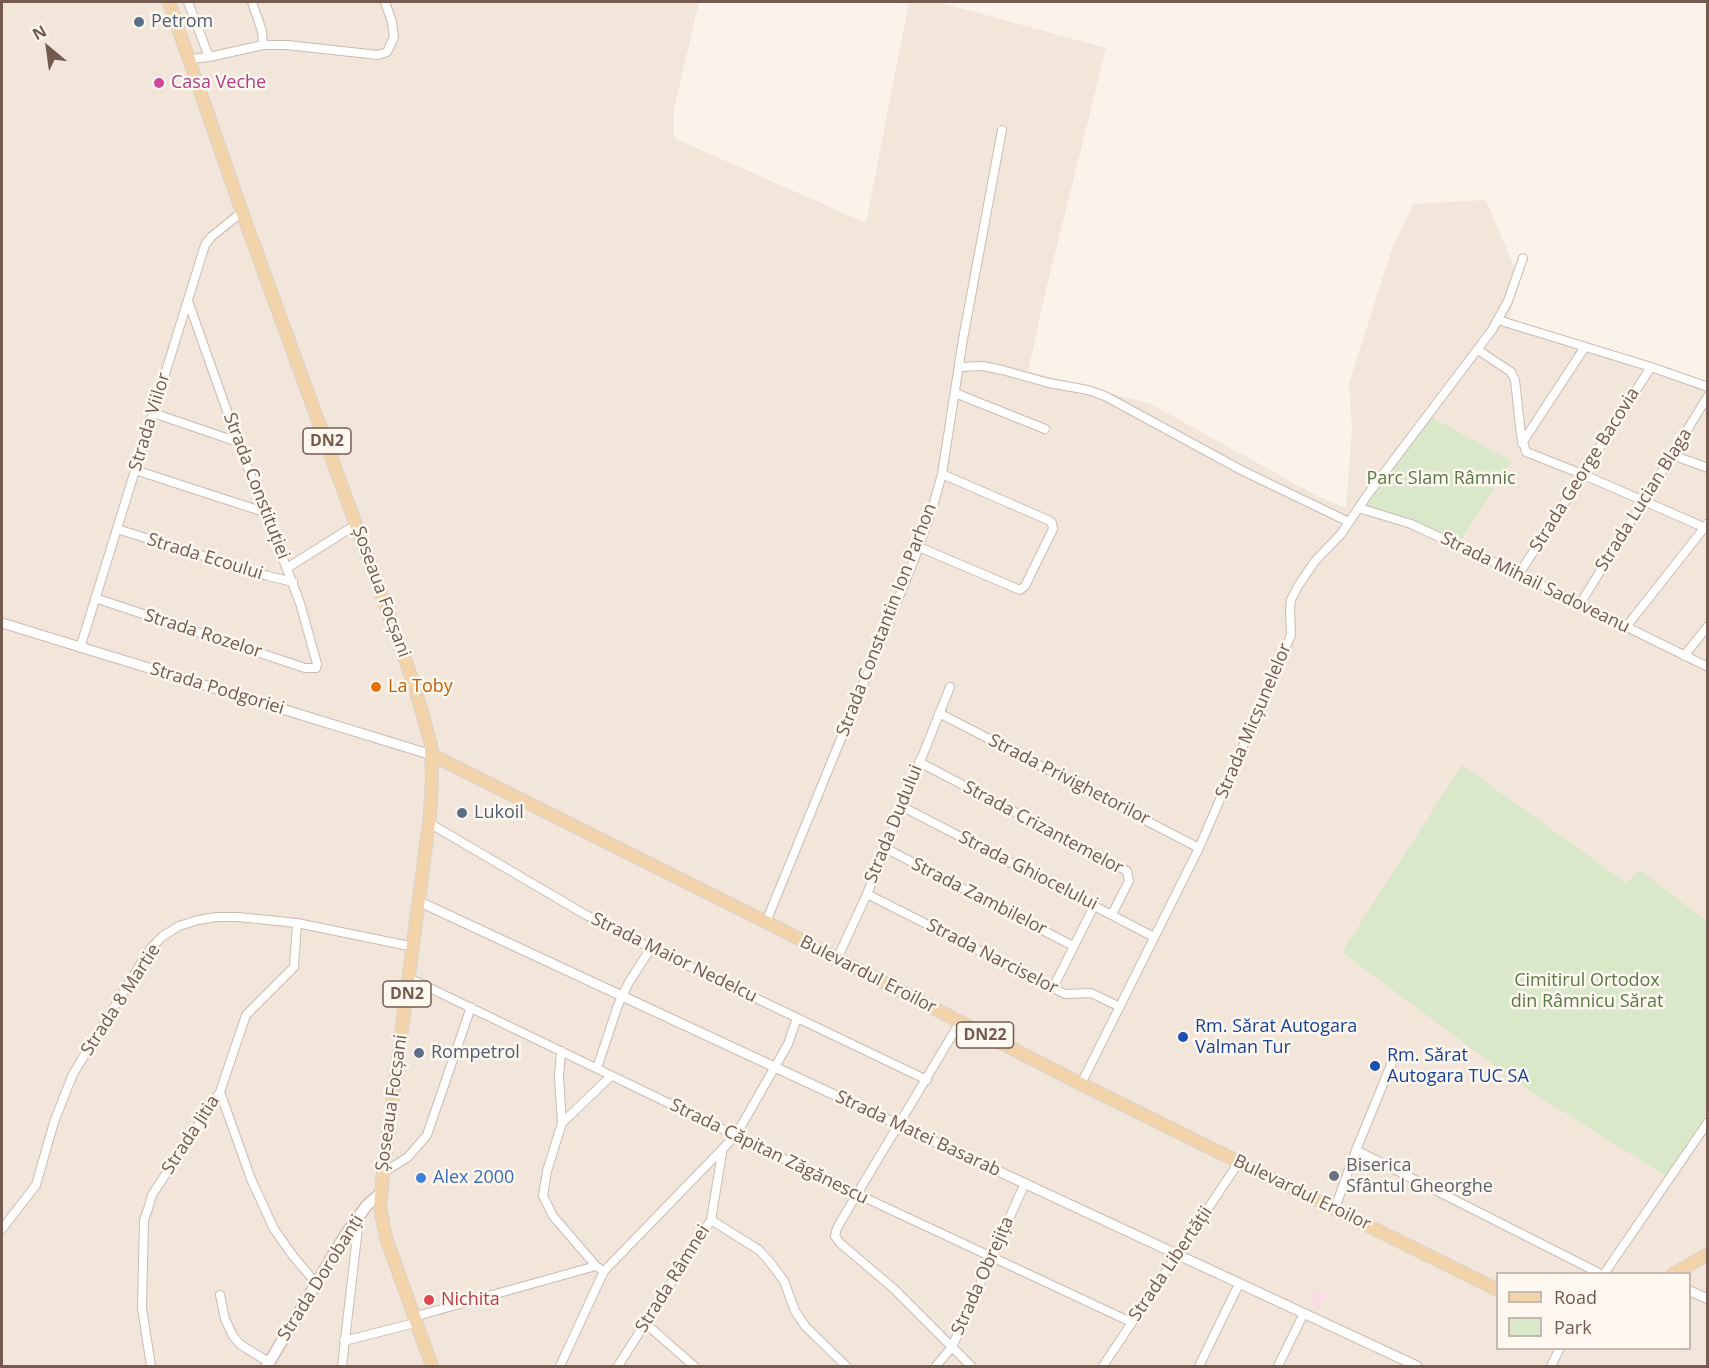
<!DOCTYPE html>
<meta charset="utf-8">
<style>
body{margin:0}
#map{position:relative;width:1709px;height:1368px;overflow:hidden;background:#fbf3ea;font-family:"Open Sans",sans-serif}
canvas{display:block}
.frame{position:absolute;inset:0;border:3px solid #745a4f;pointer-events:none}
.legend{position:absolute;left:1496px;top:1272px;width:195px;height:78px;box-sizing:border-box;background:#fef8f0;border:2px solid #c7b9b0;margin:0;padding:8px 10px;list-style:none;font-size:18px;color:#745a4f}
.legend li{display:flex;align-items:center;gap:12px;height:30px}
.legend b{width:30px;border:2px solid #c7b9b0}
.north{position:absolute;left:18px;top:18px;width:60px;height:60px;-webkit-text-stroke:4px #fef8f0;paint-order:stroke;rotate:331deg;font-size:16px;font-weight:700;line-height:24px;text-align:center;color:#745a4f}
.north::after{content:'';display:block;margin:auto;width:21px;height:27px;background:#745a4f;clip-path:polygon(50% 0,100% 100%,50% 72%,0 100%)}
</style>
<div id="map">
<canvas width="1709" height="1368"></canvas>
<div class="frame"></div>
<ul class="legend">
<li><b style="height:8px;background:#f3d3a9"></b>Road</li>
<li><b style="height:16px;background:#d8e8c9"></b>Park</li>
</ul>
<div class="north">N</div>
</div>
<script>
const context = document.querySelector('canvas').getContext('2d');
context.lineJoin = 'round';
function paint(path, color) { context.fillStyle = color; context.fill(path, 'evenodd'); }
const poly = rows => new Path2D(rows.map(r => 'M' + r).join(''));
function stroke(path, color, width, dash) { context.strokeStyle = color; context.lineWidth = width; context.lineCap = dash ? 'butt' : 'round'; context.setLineDash(dash || []); context.stroke(path); }
function drawText(font, color, halo, rows, align = 'center') {
  context.font = font + ' "Open Sans",sans-serif'; context.lineWidth = 5; context.setLineDash([]); context.textBaseline = 'middle'; context.strokeStyle = halo; context.fillStyle = color; for (const [text, x, y, turn = 0] of rows) {
    context.save(); context.translate(x, y); context.rotate((+turn || 0) * Math.PI / 180); context.textAlign = isNaN(turn) ? turn : align; if (halo) context.strokeText(text, 0, 0); context.fillText(text, 0, 0); context.restore();
  }
}
paint(poly([
 [2,2,699,2,674,109,674,138,866,223,909,2,938,2,1106,48,1046,290,1028,371,1151,404,1319,497,1346,508,1352,429,1349,383,1392,249,1413,204,1486,200,1518,276,1509,322,1562,338,1633,366,1707,388,1707,1366,2,1366],
 [1498,1274,1690,1274,1690,1348,1498,1348]
]), '#f2e5d9');
paint(poly([
 [1317,1287,1328,1294,1319,1309,1308,1302]
]), '#f8dee3');
paint(poly([
 [1427,415,1511,461,1457,546,1359,508],
 [1462,765,1626,883,1640,870,1707,922,1707,1114,1666,1176,1521,1085,1342,952]
]), '#d8e8c9');
const minor = poly([
 [188,2,209,57],
 [252,2,262,31,263,45],
 [190,59,209,57,263,45,287,45,378,55,387,52,394,37,392,22,385,2],
 [1498,320,1651,367,1708,387],
 [1478,350,1511,372,1515,380,1521,435,1526,452,1582,474,1708,529],
 [959,367,983,366,1002,370,1049,383,1088,390,1105,396,1243,471,1349,522],
 [955,393,1045,429],
 [153,413,238,442],
 [1522,443,1585,347],
 [1672,455,1708,468],
 [135,470,264,512],
 [1359,508,1411,524,1519,574,1708,667],
 [117,529,268,576,293,582],
 [919,547,1020,590,1025,586,1053,529,1052,523,1048,520,942,474],
 [287,568,357,524],
 [1519,574,1651,367],
 [95,598,305,668,316,668,317,664,300,603,238,442,188,301],
 [1580,604,1708,396],
 [1626,627,1708,523],
 [80,648,205,245,211,237,242,212],
 [1684,656,1708,626],
 [939,713,1199,848],
 [919,762,1127,871,1129,881,1112,914],
 [901,806,1154,937],
 [429,823,586,915,651,948,927,1080],
 [885,848,1073,946],
 [867,894,1065,994,1091,993,1120,1007],
 [766,922,914,560,933,506,942,474,963,339,1002,130],
 [837,959,867,894,950,687],
 [409,978,857,1194,1131,1322],
 [1053,988,1094,906],
 [960,1022,857,1194,837,1228,835,1236,840,1243,893,1288,971,1366],
 [561,1051,559,1077,562,1123,547,1171,543,1196,553,1216,596,1266],
 [597,1068,618,1005,629,982,651,948],
 [1081,1084,1199,848,1291,635,1290,609,1291,600,1298,586,1315,561,1341,534,1366,497,1492,330,1508,301,1523,258],
 [220,1092,251,1179,274,1229,293,1256,316,1283],
 [562,1123,611,1076],
 [1356,1150,1601,1274],
 [383,1173,408,1157,427,1135,471,1007],
 [1335,1208,1356,1150,1393,1060],
 [711,1220,759,1250,769,1261,784,1281,795,1311,805,1326,846,1366],
 [2,1229,36,1185,54,1122,73,1074,149,950,163,936,179,926,198,920,217,917,238,917,297,923,414,947],
 [1604,1274,1708,1122],
 [220,1295,225,1319,233,1336,241,1345,270,1363],
 [413,1317,596,1266,599,1268],
 [645,1323,694,1366],
 [344,1341,415,1323],
 [151,1366,142,1308,144,1220,148,1209,152,1195,220,1092,246,1015,294,967,297,923],
 [342,1366,359,1219],
 [560,1366,604,1271,736,1135,788,1044,797,1018],
 [618,1366,711,1220,722,1153],
 [936,1366,952,1347,1025,1183],
 [1103,1366,1239,1162],
 [1199,1366,1239,1284],
 [1278,1366,1303,1315],
 [1551,1366,1560,1348]
]);
const tertiary = poly([
 [2,623,432,755],
 [420,902,1417,1366],
 [1690,1291,1708,1299]
]);
const secondary = poly([
 [267,1366,344,1237,367,1205,381,1193]
]);
const primary = poly([
 [169,2,242,212,415,687,431,745,432,777,430,815,383,1173,380,1207,386,1238,432,1366],
 [432,755,766,922,1081,1084,1498,1290],
 [1673,1274,1708,1254]
]);
stroke(minor, '#ccbbb1', 10);
stroke(tertiary, '#ccbbb1', 11);
stroke(secondary, '#d1bdb1', 13);
stroke(primary, '#d8d1ce', 14);
stroke(minor, '#fff', 8);
stroke(tertiary, '#fff', 9);
stroke(secondary, '#fff', 10);
stroke(primary, '#f3d3a9', 12);
for (const [x, y, r, color] of [
 [139,22,6,"#5c6f8a"],
 [159,83,6,"#d1479c"],
 [376,687,6,"#e8710a"],
 [462,813,6,"#5c6f8a"],
 [1183,1037,6,"#1a4fb4"],
 [419,1053,6,"#5c6f8a"],
 [1375,1066,6,"#1a4fb4"],
 [1334,1176,6,"#6b7280"],
 [421,1178,6,"#3f7fe0"],
 [429,1300,6,"#e0444e"]
]) { const dot = new Path2D(); dot.arc(x, y, r, 0, 2 * Math.PI); context.fillStyle = color; context.fill(dot); stroke(dot, '#fef8f0', 2); }
for (const [x, y, w] of [
 [327,441,48],
 [407,994,48],
 [985,1035,57]
]) { const box = new Path2D(); box.roundRect(x - w / 2, y - 13, w, 26, 4.5); context.fillStyle = '#fef8f0'; context.fill(box); stroke(box, '#745a4f', 1.5); }
drawText('bold 16px', '#745a4f', null, [
 ["DN2",327,441],
 ["DN2",407,994],
 ["DN22",985,1035]
]);
drawText('18px', '#4e5e75', '#fef8f0', [
 ["Petrom",151,22],
 ["Lukoil",474,813],
 ["Rompetrol",431,1053]
], 'left');
drawText('18px', '#b23c85', '#fef8f0', [
 ["Casa Veche",171,83]
], 'left');
drawText('18px', '#745a4f', '#fef8f0', [
 ["Strada Viilor",150,422,-73],
 ["Strada George Bacovia",1585,470,-58],
 ["Strada Constituției",256,486,69],
 ["Strada Lucian Blaga",1644,500,-58],
 ["Strada Ecoului",205,557,17],
 ["Strada Mihail Sadoveanu",1535,583,26],
 ["Șoseaua Focșani",381,592,70],
 ["Strada Constantin Ion Parhon",887,620,-69],
 ["Strada Rozelor",203,634,18],
 ["Strada Podgoriei",217,689,17],
 ["Strada Micșunelelor",1254,721,-67],
 ["Strada Privighetorilor",1069,780,27],
 ["Strada Dudului",894,824,-68],
 ["Strada Crizantemelor",1043,828,28],
 ["Strada Ghiocelului",1028,871,27],
 ["Strada Zambilelor",979,897,27],
 ["Strada Narciselor",992,957,27],
 ["Strada Maior Nedelcu",674,958,26],
 ["Bulevardul Eroilor",868,975,27],
 ["Strada 8 Martie",121,1000,-57],
 ["Șoseaua Focșani",392,1103,-82],
 ["Strada Matei Basarab",918,1134,25],
 ["Strada Jitia",191,1135,-57],
 ["Strada Căpitan Zăgănescu",769,1152,26],
 ["Bulevardul Eroilor",1302,1193,26],
 ["Strada Libertății",1171,1264,-56],
 ["Strada Obrejița",983,1276,-66],
 ["Strada Dorobanți",321,1278,-58],
 ["Strada Râmnei",673,1279,-58]
]);
drawText('18px', '#5a7848', '#fef8f0', [
 ["Parc Slam Râmnic",1441,479],
 ["Cimitirul Ortodox",1587,981],
 ["din Râmnicu Sărat",1587,1002]
]);
drawText('18px', '#c56008', '#fef8f0', [
 ["La Toby",388,687]
], 'left');
drawText('18px', '#164399', '#fef8f0', [
 ["Rm. Sărat Autogara",1195,1027],
 ["Valman Tur",1195,1048],
 ["Rm. Sărat",1387,1056],
 ["Autogara TUC SA",1387,1077]
], 'left');
drawText('18px', '#5b616d', '#fef8f0', [
 ["Biserica",1346,1166],
 ["Sfântul Gheorghe",1346,1187]
], 'left');
drawText('18px', '#366cbe', '#fef8f0', [
 ["Alex 2000",433,1178]
], 'left');
drawText('18px', '#be3a42', '#fef8f0', [
 ["Nichita",441,1300]
], 'left');
</script>
